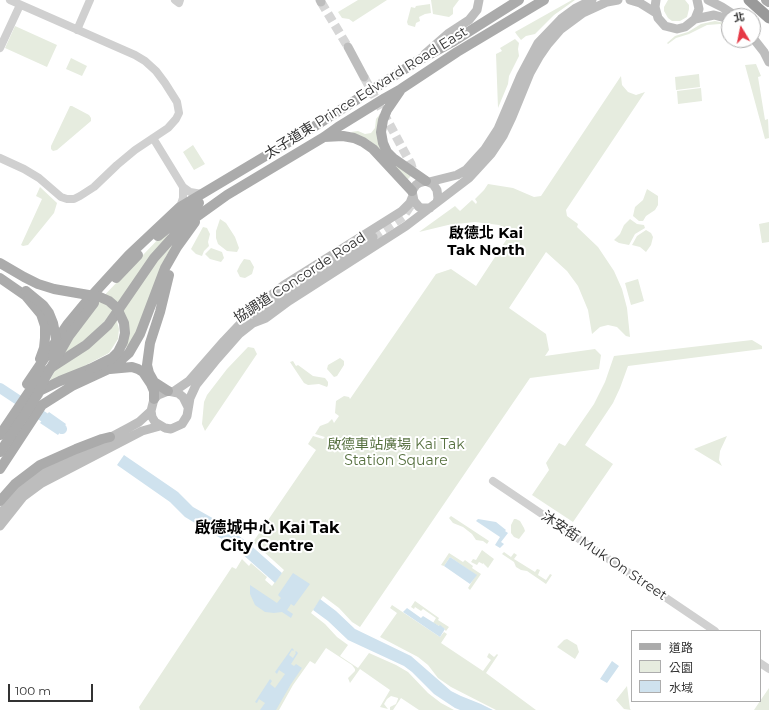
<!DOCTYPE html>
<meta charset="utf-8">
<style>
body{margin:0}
#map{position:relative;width:769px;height:710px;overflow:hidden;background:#fff;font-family:Montserrat,"Noto Sans TC",sans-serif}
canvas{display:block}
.legend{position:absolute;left:631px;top:630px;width:130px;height:72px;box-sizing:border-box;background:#fff;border:1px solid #adadad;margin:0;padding:5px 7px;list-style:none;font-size:12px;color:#333}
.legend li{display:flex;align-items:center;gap:8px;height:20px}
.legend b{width:20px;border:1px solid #adadad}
.north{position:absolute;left:721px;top:8px;width:40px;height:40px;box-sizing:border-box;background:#fff;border:1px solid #adadad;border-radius:50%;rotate:350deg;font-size:11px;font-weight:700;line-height:16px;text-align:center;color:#333}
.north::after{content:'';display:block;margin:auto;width:14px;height:18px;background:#e63946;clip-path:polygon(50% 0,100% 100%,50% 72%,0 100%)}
.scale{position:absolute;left:8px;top:684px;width:85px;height:18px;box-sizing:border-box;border:2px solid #333;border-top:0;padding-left:5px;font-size:12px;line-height:14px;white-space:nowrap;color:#333;-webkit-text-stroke:3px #fff;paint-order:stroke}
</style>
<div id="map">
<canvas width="769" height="710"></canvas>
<ul class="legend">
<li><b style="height:5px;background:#ababab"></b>道路</li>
<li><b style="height:11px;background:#e6ecdf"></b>公園</li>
<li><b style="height:11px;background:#cfe2ee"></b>水域</li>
</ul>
<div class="north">北</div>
<div class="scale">100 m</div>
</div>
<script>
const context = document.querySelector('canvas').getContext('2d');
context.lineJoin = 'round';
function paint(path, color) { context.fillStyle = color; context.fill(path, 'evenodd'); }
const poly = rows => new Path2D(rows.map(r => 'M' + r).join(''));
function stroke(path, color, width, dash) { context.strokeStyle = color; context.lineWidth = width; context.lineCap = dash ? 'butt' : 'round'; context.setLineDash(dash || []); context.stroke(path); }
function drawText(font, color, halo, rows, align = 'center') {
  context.font = font + ' Montserrat,"Noto Sans TC",sans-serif'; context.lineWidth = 4; context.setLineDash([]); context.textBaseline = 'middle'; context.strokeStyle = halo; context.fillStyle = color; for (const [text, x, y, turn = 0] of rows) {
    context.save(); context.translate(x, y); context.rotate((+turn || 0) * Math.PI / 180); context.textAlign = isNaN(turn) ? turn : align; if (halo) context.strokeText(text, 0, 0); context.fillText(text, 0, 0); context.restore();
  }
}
paint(poly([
 [358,0,387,0,353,22,349,19,342,18,338,12],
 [431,0,459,0,453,8,453,14,449,17,433,14],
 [572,0,575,0,554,15,535,34,526,36,521,40,517,35,515,32],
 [668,0,685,0,689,5,689,9,687,17,680,21,672,21,668,18,664,11,664,7],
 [430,4,431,13,425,14,419,17,420,21,416,23,415,27,408,25,407,22,411,7,415,8,416,6],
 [715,21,725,23,729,25,729,28,720,24,707,25,689,34,676,38,668,44,667,43,675,36,688,32,701,24],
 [15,26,57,45,47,67,5,48],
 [515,39,519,43,518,49,519,56,509,76,508,84,498,108,496,54,502,51,500,48],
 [71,58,87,66,82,76,66,69],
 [756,64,761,76,758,77,765,120,768,119,769,138,765,139,745,65],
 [699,74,700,87,676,90,675,77],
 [621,76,622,85,628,92,636,95,645,92,566,210,567,216,578,224,577,227,598,247,614,271,622,289,627,308,630,337,626,336,617,327,608,325,600,327,592,334,588,310,578,286,567,271,546,252,509,308,546,334,549,350,545,356,595,349,601,355,599,369,530,378,360,627,352,622,339,608,323,596,311,613,325,624,337,637,348,645,340,656,358,668,369,653,396,665,408,672,428,693,441,703,454,710,419,710,401,698,393,710,390,710,390,707,396,704,398,699,398,698,391,696,387,699,384,704,388,709,380,707,390,690,360,669,350,683,348,678,355,671,355,669,352,665,326,648,315,664,310,661,293,685,279,710,140,710,139,707,232,567,236,569,242,559,249,566,251,563,267,577,265,580,272,586,284,570,253,542,316,450,308,444,313,436,323,439,325,437,315,434,320,426,328,423,332,419,334,423,339,416,335,413,336,401,344,396,349,397,350,399,436,274,451,269,476,286,512,231,499,225,475,222,448,225,419,232,455,206,460,211,472,200,476,204,477,202,475,199,484,190,488,184,513,188,534,197,541,196],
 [701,88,702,101,678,104,677,91],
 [70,106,72,106,89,115,91,118,91,121,57,150,53,151,51,149,51,146],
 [380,114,381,114,378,137,413,174,407,180,369,140,351,132,358,131,365,134,371,133,375,128,376,119],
 [193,145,205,164,194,170,183,152],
 [40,187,57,203,54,213,28,245,23,246,21,245,42,199,36,196],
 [647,189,658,196,658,205,655,210,646,216,643,221,639,221,633,216,635,207,643,200],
 [220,219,226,223,235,237,239,248,237,252,227,251,218,244,216,238,216,231],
 [630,219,637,224,644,225,645,228,635,234,629,245,619,243,614,240,620,234,624,225],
 [769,222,769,242,762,243,759,224],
 [203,227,207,228,210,234,208,242,209,246,204,251,202,256,196,254,191,249],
 [646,230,651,233,653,237,651,245,646,252,640,247,632,245,637,236],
 [165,232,169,236,105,321,89,337,60,357,96,304],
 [180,237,166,256,134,339,127,347,123,346,122,310,149,270],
 [211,248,222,252,224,258,221,262,210,259,205,254],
 [244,259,250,260,254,267,252,274,245,278,240,277,237,271,240,265],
 [638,279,644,301,631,305,625,283],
 [116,318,119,329,118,339,109,353,56,381,50,380,55,370],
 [752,340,762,346,762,349,628,366,620,388,613,403,585,445,613,464,573,522,532,495,549,470,546,463,559,443,565,446,594,404,605,382,614,356],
 [248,347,254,348,257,354,205,431,202,424,204,402,207,395,227,369],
 [340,358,344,361,344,365,337,376,334,377,327,369,328,365],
 [293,361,296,366,298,365,313,376,325,378,328,382,328,385,327,387,319,384,308,385,304,383,290,362],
 [727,436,720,451,719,460,722,466,694,449],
 [451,516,489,541,487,544,483,541,476,540,472,534,463,527,453,523,449,518],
 [514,519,516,519,520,521,524,528,525,531,519,539,514,537,511,533,511,525],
 [482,550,494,559,488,568,483,563,483,564,479,562,477,565,471,562,473,559,476,560],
 [504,552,511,557,514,553,517,555,514,559,535,572,537,569,540,570,538,575,546,580,550,574,552,575,546,584,527,571,521,570,516,567,514,562,502,554],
 [449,553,463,562,465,560,473,566,472,568,481,574,470,590,468,588,476,575,450,557,444,566,441,565],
 [415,601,439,618,438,620,449,627,446,631,445,630,445,629,433,623,436,618,423,609,421,611,415,607,414,609,411,607],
 [392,605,440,637,444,632,447,634,441,643,483,671,491,660,487,657,489,653,494,657,497,654,498,655,486,673,536,710,496,710,451,687,438,678,428,665,418,657,380,637,397,613,390,608],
 [567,639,577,645,578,649,579,652,575,659,557,647,564,640],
 [627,686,630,709,631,710,624,709,616,700],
 [769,688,769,710,754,710,760,701]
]), '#e6ecdf');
paint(poly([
 [49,412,66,424,58,435,40,423],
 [124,455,178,492,193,507,223,524,247,542,282,573,275,583,232,545,185,517,170,502,117,465],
 [478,519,496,522,506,530,505,531,508,533,501,542,504,544,500,548,495,545,500,537,476,521],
 [450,557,477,575,470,584,444,566],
 [293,573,310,584,294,606,291,604,287,610,293,614,291,618,282,612,274,613,265,612,255,605,250,594,250,585,277,603,281,598,278,595],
 [320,599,336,611,355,629,411,656,451,691,461,696,481,704,493,710,460,710,455,708,434,694,412,672,404,666,348,640,328,621,313,610],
 [407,608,421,618,423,616,439,626,440,625,445,629,440,637,403,612],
 [292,648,294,650,293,651,292,650,289,655,293,658,296,653,295,652,296,651,298,653,291,664,294,666,296,664,302,668,291,684,276,710,260,710,265,703,259,699,257,703,255,702,270,679,272,681,270,684,275,688,285,674,279,670,277,674,275,672],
 [612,661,619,666,607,683,600,679]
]), '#cfe2ee');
stroke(poly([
 [0,388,62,429]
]), '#cfe2ee', 10);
stroke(poly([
 [321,2,348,47],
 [364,77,411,164,414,175],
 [373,237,403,217,411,205]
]), '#d6d6d6', 9, [9, 4.5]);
stroke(poly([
 [175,0,179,3,180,0],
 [77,30,90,0],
 [0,48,20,5],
 [153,138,183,187,190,192,202,194],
 [0,158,24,169,39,178,61,197,67,199,74,199,80,196,94,187,117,165,135,150,168,128,176,119,179,113,177,102,165,83,156,71,145,61,135,55,10,0],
 [180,207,183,198,183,187],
 [493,481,715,631],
 [760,663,769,669]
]), '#d0d0d0', 8);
stroke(poly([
 [320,0,321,2],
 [630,0,640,3,656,13],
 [656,0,655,7,658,18,665,26,677,29,685,27,695,19,699,9,697,0],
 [708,0,722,7,736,16],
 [695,19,714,15,729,19],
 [753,38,764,52,769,62],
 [348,47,364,77],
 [425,54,449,33,469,20,477,10,479,0],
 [429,182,457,175,466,170,475,160,485,149,498,129,521,75,538,43,561,19,576,8,592,0],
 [430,208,422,208,419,207,414,201,412,191,416,185,419,183,426,181,433,184,437,190,438,198,437,202],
 [254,314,266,308,373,237],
 [173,392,189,381,224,341,257,306,284,285,402,211,410,203,412,198],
 [188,407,183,397,178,393,168,391,158,395,154,399,151,411,152,417,155,422,165,428,171,429,182,424,187,416,190,398,196,385,217,359,239,334,253,323,266,318,289,301,406,226,469,178,491,154,503,136,512,117,530,73,539,57,548,44,560,30,583,13,607,2,618,0],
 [0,514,19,491,38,476,130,427,139,422,151,411],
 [0,526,23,497,42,483,142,431,160,426]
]), '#bdbdbd', 9);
stroke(poly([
 [766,0,769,2],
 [400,91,387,110,383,120,381,132,383,143,387,152,393,158,426,181],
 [324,137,343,136,354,138,363,142,373,149,412,191],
 [158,236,199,203],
 [0,278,26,296,41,314,45,326,45,338,44,348,40,359],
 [116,278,138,255],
 [110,369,132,367,138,369,143,372,151,384,154,391,154,399],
 [27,384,67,325,86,302,129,255,180,207,304,133,419,60,454,41,519,0],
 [168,391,154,382,149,373,147,365,150,343,160,312,169,275],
 [35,393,60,381,90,369],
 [0,435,37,380,52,367,86,345,108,325,154,258,181,228,227,195,324,137,338,127,385,98,401,89,457,52,544,0],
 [0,469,42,405,72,386,113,367,129,353,140,334,165,268,177,247,195,222],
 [0,501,15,484,40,465,76,449,102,439,110,437]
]), '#ababab', 10);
stroke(poly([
 [749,0,769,18]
]), '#9a9a9a', 11);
stroke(poly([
 [0,263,24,277,38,284,54,289,100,297,109,301,117,308,124,323,125,333,123,342,118,352,112,358,90,369],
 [26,291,43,305,49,313,53,323,56,339,53,357],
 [0,452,38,394,45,378,69,336,94,303]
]), '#ababab', 10);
drawText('14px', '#333', '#fff', [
 ["太子道東 Prince Edward Road East",366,93,-32],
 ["協調道 Concorde Road",300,278,-33],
 ["沐安街 Muk On Street",604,556,34]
]);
drawText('14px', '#56703f', '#fff', [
 ["啟德車站廣場 Kai Tak",396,445],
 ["Station Square",396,461]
]);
drawText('bold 15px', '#000', '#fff', [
 ["啟德北 Kai",486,234],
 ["Tak North",486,251]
]);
drawText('bold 16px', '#000', '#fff', [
 ["啟德城中心 Kai Tak",267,528],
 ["City Centre",267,546]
]);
</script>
